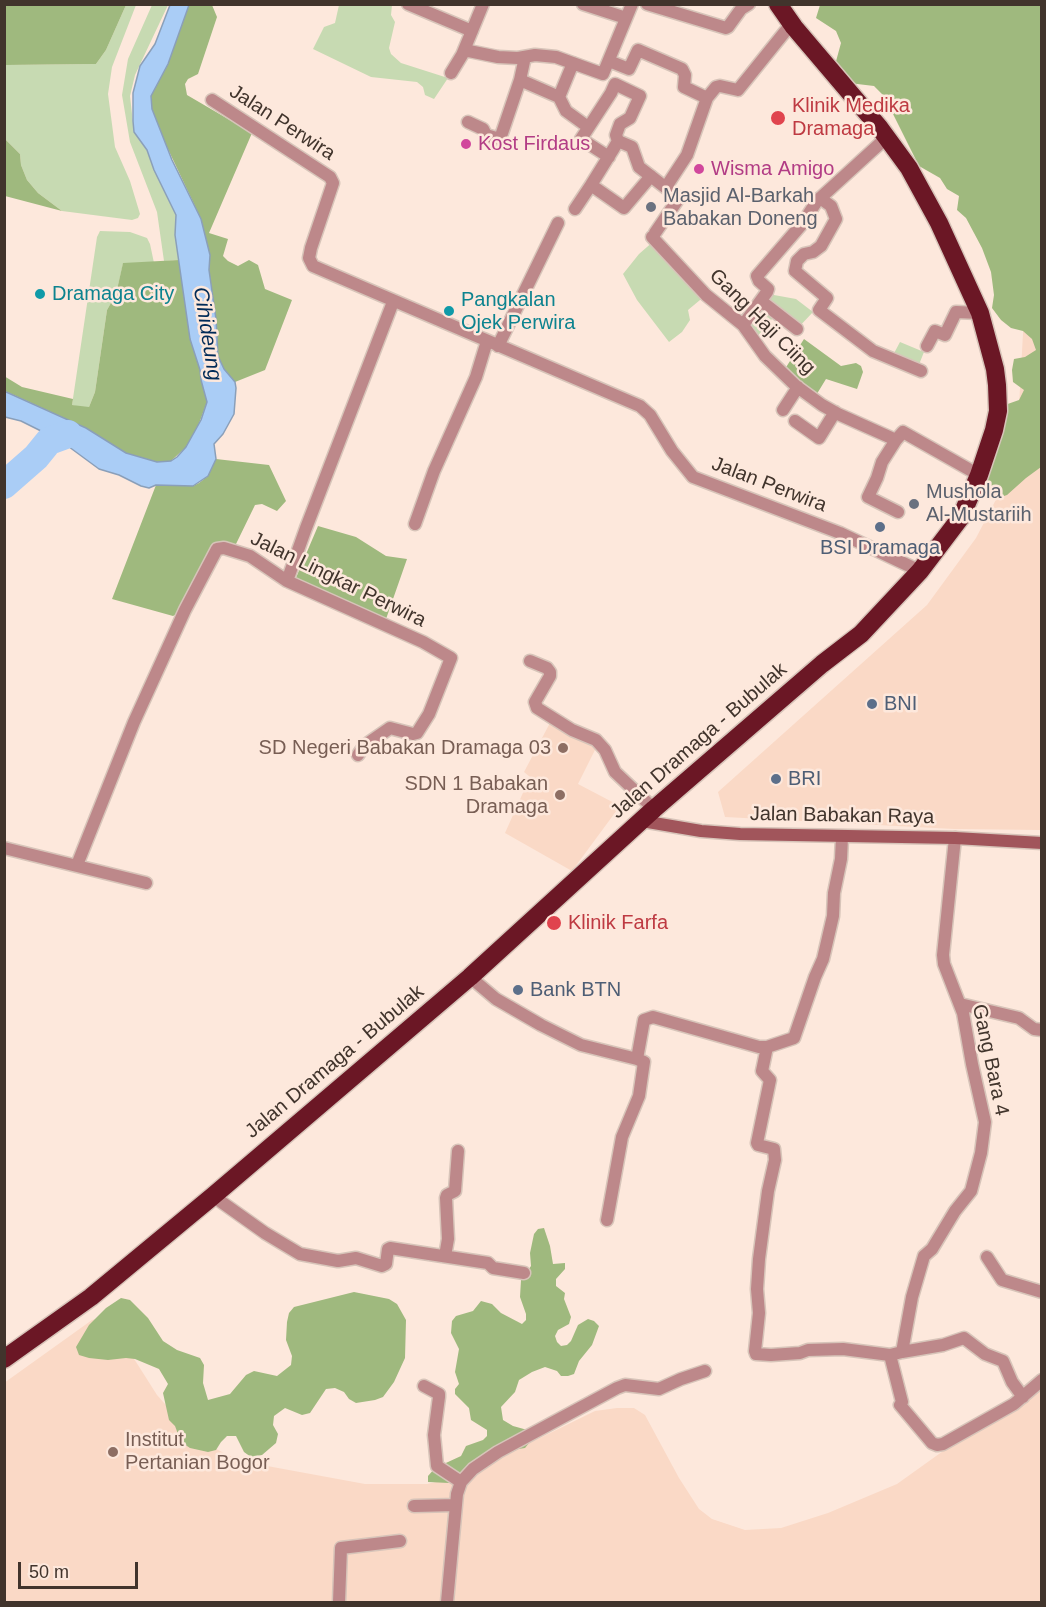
<!DOCTYPE html>
<style>
body{margin:0}
#map{position:relative;width:1046px;height:1607px;overflow:hidden;background:#fde8dc;font-family:Arial,sans-serif}
canvas{display:block}
.frame{position:absolute;inset:0;border:6px solid #41342c;pointer-events:none}
.scale{position:absolute;left:18px;top:1562px;width:120px;height:27px;box-sizing:border-box;border:3px solid #41342c;border-top:0;padding-left:8px;font-size:18px;line-height:21px;white-space:nowrap;color:#41342c;-webkit-text-stroke:4px #fde8dc;paint-order:stroke}
</style>
<div id="map">
<canvas width="1046" height="1607"></canvas>
<div class="frame"></div>
<div class="scale">50 m</div>
</div>
<script>
const context = document.querySelector('canvas').getContext('2d');
context.lineJoin = 'round';
function paint(path, color) { context.fillStyle = color; context.fill(path, 'evenodd'); }
const poly = rows => new Path2D(rows.map(r => 'M' + r).join(''));
function stroke(path, color, width, dash) { context.strokeStyle = color; context.lineWidth = width; context.lineCap = dash ? 'butt' : 'round'; context.setLineDash(dash || []); context.stroke(path); }
function drawText(font, color, halo, rows, align = 'center') {
  context.font = font + ' Arial,sans-serif'; context.lineWidth = 5; context.setLineDash([]); context.textBaseline = 'middle'; context.strokeStyle = halo; context.fillStyle = color; for (const [text, x, y, turn = 0] of rows) {
    context.save(); context.translate(x, y); context.rotate((+turn || 0) * Math.PI / 180); context.textAlign = isNaN(turn) ? turn : align; if (halo) context.strokeText(text, 0, 0); context.fillText(text, 0, 0); context.restore();
  }
}
paint(poly([
 [1041,5,1041,830,954,829,725,817,718,792,927,605,976,538,1016,461],
 [551,721,597,746,578,784,620,806,572,871,505,833,530,777,524,772],
 [103,1317,110,1321,157,1395,188,1430,204,1443,240,1461,365,1484,427,1484,460,1477,595,1411,617,1408,634,1408,645,1415,679,1478,699,1509,712,1519,745,1530,781,1528,828,1513,897,1484,1041,1381,1041,1602,5,1602,4,1383,92,1320]
]), '#fad9c6');
paint(poly([
 [126,5,136,5,112,67,108,94,115,147,130,181,140,214,138,218,132,220,62,211,38,193,27,180,21,165,20,154,5,139,4,65,96,64,106,50],
 [152,5,168,5,135,75,130,96,134,132,147,150,154,170,176,215,175,228,179,260,164,261,157,212,130,142,122,95,128,59],
 [339,5,392,5,391,15,395,22,389,48,391,54,401,63,448,78,434,99,425,95,423,87,417,82,371,77,313,49,324,27,335,23],
 [100,231,130,232,147,238,150,244,154,263,123,264,116,294,107,310,95,392,89,407,83,408,72,405,97,237],
 [655,240,706,295,688,310,690,320,682,332,669,342,637,300,623,274,639,254],
 [770,289,774,295,796,299,813,312,797,329,777,313,756,338,745,323],
 [900,342,924,352,918,367,892,357]
]), '#c7dab2');
paint(poly([
 [4,5,5,4,126,5,106,50,96,64,5,65],
 [189,5,212,5,217,17,198,74,188,79,185,84,187,95,252,133,209,233,228,239,223,256,228,261,238,266,249,260,258,265,265,289,292,300,265,370,235,382,224,369,218,356,216,319,209,270,210,255,201,219,167,147,152,110,151,96,168,64],
 [820,5,1041,5,1041,467,1026,478,1007,495,995,499,985,492,981,481,1002,406,1019,400,1024,390,1013,382,1012,370,1014,359,1025,357,1036,350,1032,339,1023,331,1011,328,1001,320,992,308,994,295,991,272,982,248,966,218,957,210,959,196,947,189,940,178,919,166,884,96,874,86,849,83,835,65,841,43,836,31,816,18],
 [5,139,20,154,21,165,27,180,38,193,62,211,5,196],
 [179,260,190,339,200,370,201,380,207,402,197,429,186,447,171,461,157,462,126,453,86,428,5,391,4,376,22,387,73,399,72,405,89,407,95,392,107,310,116,294,123,263],
 [804,339,841,366,856,363,861,366,863,372,857,389,826,379,815,397,783,372],
 [216,459,269,465,286,501,277,511,262,504,255,505,236,544,218,545,212,549,179,613,173,616,112,599,156,485,193,486,199,483,208,476],
 [318,526,356,537,386,556,407,559,386,619,295,580],
 [544,1228,550,1246,553,1264,565,1263,565,1269,556,1279,556,1286,565,1293,564,1299,571,1317,569,1324,558,1330,555,1336,557,1342,561,1346,567,1345,571,1341,578,1325,588,1319,594,1321,599,1326,592,1345,579,1361,574,1374,568,1376,561,1376,557,1371,545,1367,532,1372,519,1380,515,1392,501,1407,503,1420,513,1426,531,1431,534,1437,525,1448,512,1450,449,1483,428,1482,428,1476,435,1468,461,1456,466,1446,483,1440,487,1436,487,1430,471,1420,469,1408,455,1394,455,1389,459,1384,455,1372,459,1349,451,1333,452,1321,456,1316,473,1311,481,1301,492,1304,501,1313,522,1324,526,1320,526,1314,520,1297,521,1280,531,1266,530,1253,534,1234,538,1229],
 [354,1292,389,1299,397,1304,406,1320,405,1358,394,1382,383,1397,375,1400,356,1403,349,1399,344,1392,335,1388,326,1389,310,1413,302,1415,285,1408,274,1416,273,1425,278,1434,276,1443,262,1455,251,1457,244,1452,236,1436,227,1436,221,1442,216,1450,208,1452,190,1448,181,1442,175,1426,169,1420,163,1393,168,1384,159,1369,135,1359,126,1358,108,1360,89,1358,79,1355,76,1347,89,1325,106,1308,121,1298,130,1300,148,1318,163,1341,177,1350,200,1358,204,1365,203,1383,208,1400,230,1394,246,1375,254,1371,277,1376,291,1365,292,1356,286,1340,287,1322,289,1313,294,1307]
]), '#9fb97e');
const water = poly([
 [170,5,189,5,168,64,151,96,152,109,172,160,201,219,210,255,209,270,216,319,218,356,224,369,235,382,236,388,234,414,223,434,214,444,216,459,208,476,193,486,156,485,149,488,141,486,119,475,99,469,61,441,21,421,5,417,4,391,86,428,126,453,157,462,171,461,177,457,186,447,201,420,207,402,201,380,200,370,190,339,175,235,176,215,154,170,147,150,134,132,133,121,133,93,140,66,155,44,170,5]
]);
paint(water, '#aacdf6');
stroke(water, '#8a9fb9', 1.5);
stroke(poly([
 [4,485,36,457,49,441,68,434]
]), '#aacdf6', 28);
const street = poly([
 [408,4,472,31],
 [583,4,626,18],
 [647,4,726,28,728,27,741,9,749,4],
 [464,50,498,57,518,58,535,55,556,57,603,74,632,4],
 [525,57,520,80,559,97,566,111,588,127],
 [609,61,629,69,638,50,682,69,685,75,684,87,707,98],
 [451,73,462,55,483,4],
 [559,97,573,63],
 [212,100,330,177,333,183,331,189,311,248,309,258,313,266,640,406,650,415,672,451,693,477,840,533,920,571],
 [468,122,483,129,486,135,500,139,520,80],
 [618,141,632,147,639,167,679,198,655,233],
 [591,185,624,208,651,176],
 [666,187,687,155,707,98,716,87,720,86,738,90,792,23],
 [820,198,831,206,836,219,821,246,813,252,804,254,797,261,795,271,827,298,819,310,873,351,921,371],
 [575,209,591,185,614,148,618,141,616,135,620,124,630,118,640,96,615,84,611,93,581,139,609,157],
 [652,237,706,295,743,325,765,356,796,386,822,405,838,414,896,440,903,432,979,475],
 [761,301,797,329],
 [743,325,767,292,768,289,759,281,757,276,802,224,817,201,886,138],
 [498,346,558,223],
 [927,346,935,331,945,335,956,312,980,313],
 [783,410,798,387],
 [795,421,819,438,835,412],
 [896,440,882,462,877,478,868,497,898,512],
 [415,524,434,471,476,377,487,341],
 [287,581,306,528,393,302],
 [530,661,547,668,550,672,550,676,535,702,537,708,572,730,596,740,605,750,615,772,654,809],
 [842,837,841,859,834,893,833,916,823,959,815,977,794,1038,767,1047,762,1071,770,1080,757,1143,758,1145,774,1149,775,1160,768,1191,759,1259,757,1289,759,1313,755,1351,756,1354,771,1355,800,1353,808,1350,843,1349,890,1355],
 [955,838,943,955,944,964,963,1013,972,1064,985,1122,981,1153,971,1191,955,1211,932,1249,924,1256,912,1297,902,1352,890,1355,902,1402,900,1405,932,1443,937,1445,943,1444,1014,1404,1042,1380],
 [4,848,146,883],
 [77,865,134,722,185,610,217,549,224,548,250,556,287,581,423,642,451,658,429,714,417,733,413,734,390,728,364,746,358,755],
 [470,977,496,999,541,1025,581,1045,637,1059],
 [960,1004,1019,1018,1034,1029,1042,1030],
 [213,1196,265,1233,300,1254,338,1261,356,1258,382,1266,386,1264,388,1249,390,1248,488,1263,493,1268,524,1273],
 [607,1220,622,1137,639,1096,644,1062,637,1059,644,1020,653,1017,759,1047,767,1047],
 [445,1256,448,1239,446,1198,447,1195,455,1191,458,1151],
 [987,1257,1002,1280,1042,1292],
 [902,1352,943,1345,964,1338,985,1354,1003,1361,1012,1382,1023,1397],
 [424,1386,439,1394,439,1397,434,1435,437,1466,461,1482],
 [414,1506,456,1505],
 [339,1602,341,1548,400,1541],
 [447,1602,457,1494,461,1482,473,1469,498,1452,617,1388,625,1385,659,1389,681,1379,705,1371]
]);
const secondary = poly([
 [642,821,701,831,740,834,955,838,1042,843]
]);
const highway = poly([
 [4,1359,91,1297,213,1196,470,977,654,809,822,664,861,634,920,571,961,517,979,475,994,430,998,411,997,385,995,369,980,313,939,223,909,168,879,127,794,27,778,4]
]);
stroke(street, '#d7c4b9', 15);
stroke(secondary, '#d7c4b9', 15);
stroke(highway, '#d7c4b9', 21);
stroke(street, '#bd888a', 12);
stroke(secondary, '#a1555b', 12);
stroke(highway, '#6b1725', 18);
for (const [x, y, r, color] of [
 [778,118,8,"#e0444e"],
 [466,144,6,"#d1479c"],
 [699,169,6,"#d1479c"],
 [651,207,6,"#6b7280"],
 [40,294,6,"#0f9aa8"],
 [449,311,6,"#0f9aa8"],
 [914,504,6,"#6b7280"],
 [880,527,6,"#5c6f8a"],
 [872,704,6,"#5c6f8a"],
 [563,748,6,"#8d6e63"],
 [776,779,6,"#5c6f8a"],
 [560,795,6,"#8d6e63"],
 [554,923,8,"#e0444e"],
 [518,990,6,"#5c6f8a"],
 [113,1452,6,"#8d6e63"]
]) { const dot = new Path2D(); dot.arc(x, y, r, 0, 2 * Math.PI); context.fillStyle = color; context.fill(dot); stroke(dot, '#fde8dc', 2); }
drawText('20px', '#be3a42', '#fde8dc', [
 ["Klinik Medika",792,106],
 ["Dramaga",792,129],
 ["Klinik Farfa",568,923]
], 'left');
drawText('20px', '#41342c', '#fde8dc', [
 ["Jalan Perwira",282,123,33],
 ["Gang Haji Ciing",762,322,45],
 ["Jalan Perwira",769,485,21],
 ["Jalan Lingkar Perwira",338,580,26],
 ["Jalan Dramaga - Bubulak",699,741,-41],
 ["Jalan Babakan Raya",842,816,1],
 ["Gang Bara 4",990,1060,78],
 ["Jalan Dramaga - Bubulak",335,1062,-40]
]);
drawText('20px', '#b23c85', '#fde8dc', [
 ["Kost Firdaus",478,144],
 ["Wisma Amigo",711,169]
], 'left');
drawText('20px', '#5b616d', '#fde8dc', [
 ["Masjid Al-Barkah",663,196],
 ["Babakan Doneng",663,219],
 ["Mushola",926,492],
 ["Al-Mustariih",926,515]
], 'left');
drawText('20px', '#0d838f', '#fde8dc', [
 ["Dramaga City",52,294],
 ["Pangkalan",461,300],
 ["Ojek Perwira",461,323]
], 'left');
drawText('20px', '#4e5e75', '#fde8dc', [
 ["BSI Dramaga",880,548,"center"],
 ["BNI",884,704],
 ["BRI",788,779],
 ["Bank BTN",530,990]
], 'left');
drawText('20px', '#785e54', '#fde8dc', [
 ["SD Negeri Babakan Dramaga 03",551,748],
 ["SDN 1 Babakan",548,784],
 ["Dramaga",548,807],
 ["Institut",125,1440,"left"],
 ["Pertanian Bogor",125,1463,"left"]
], 'right');
drawText('italic 21px', '#002b58', '#fde8dc', [
 ["Cihideung",207,334,81]
]);
</script>
